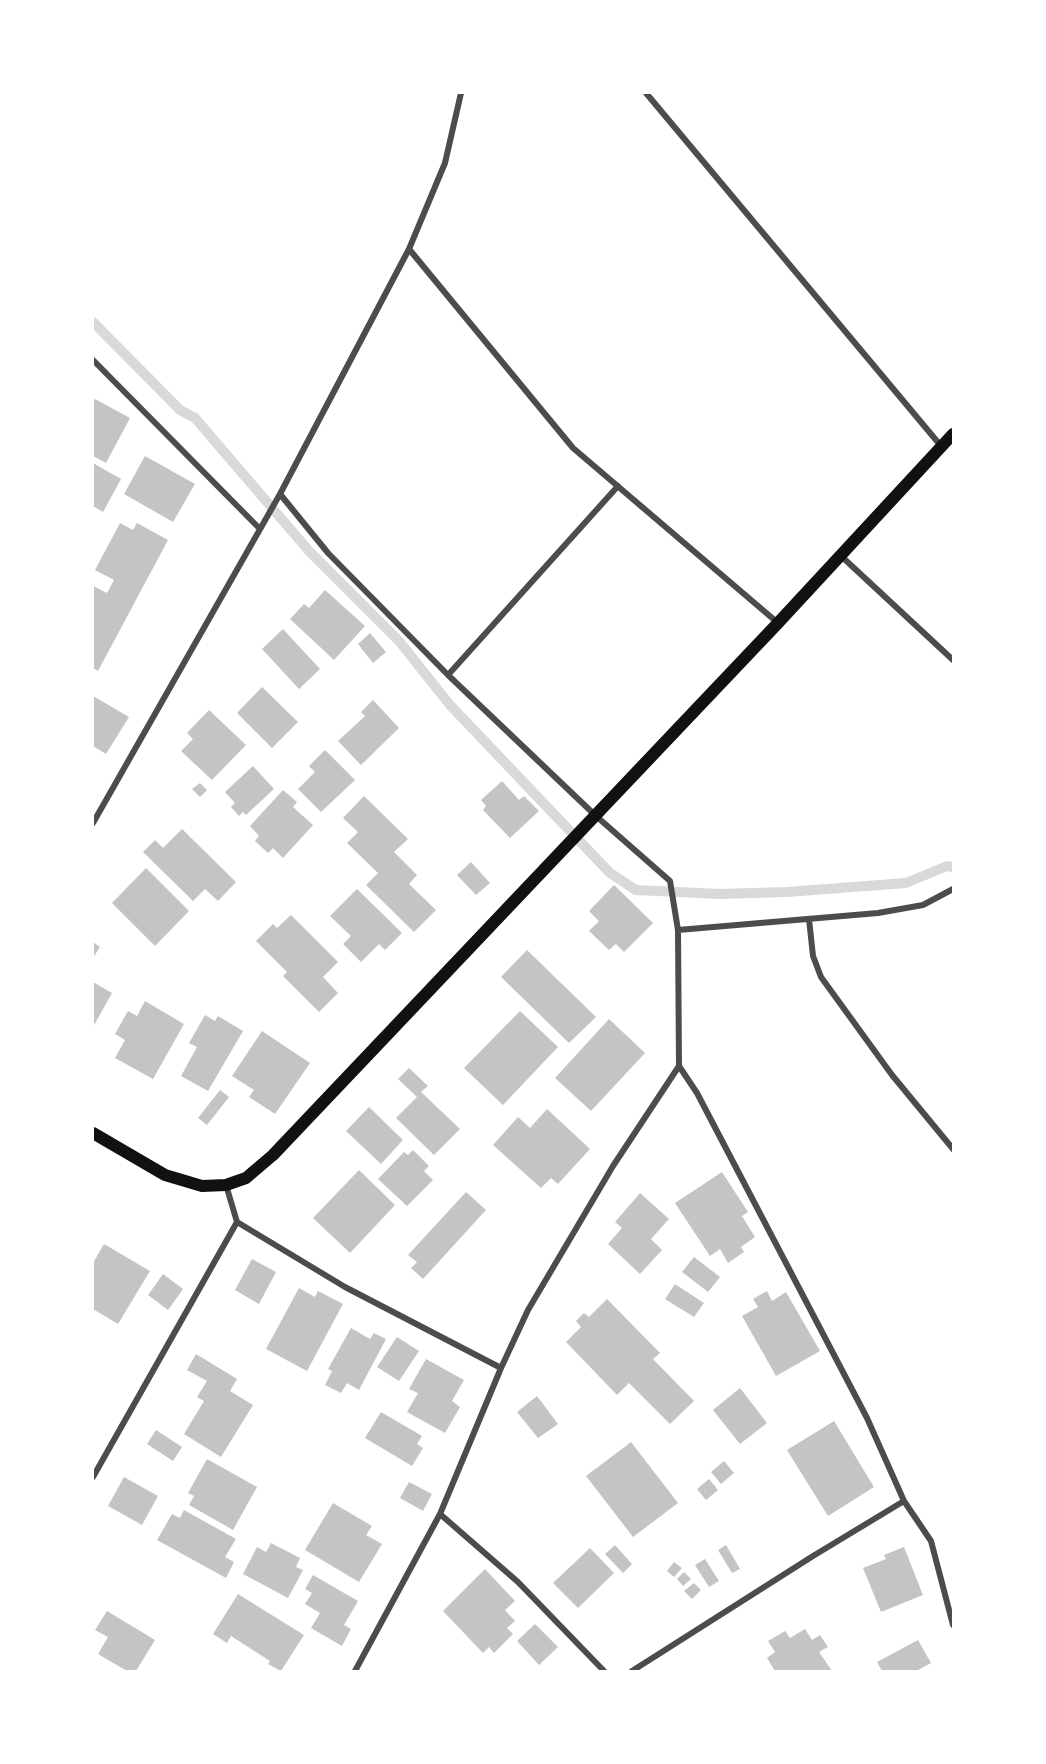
<!DOCTYPE html>
<style>
body{margin:0}
#map{position:relative;width:1046px;height:1764px;overflow:hidden;background:#fff;font-family:Quicksand,sans-serif}
canvas{display:block}
.frame{position:absolute;inset:0;border:94px solid #fff;pointer-events:none}
</style>
<div id="map">
<canvas width="1046" height="1764"></canvas>
<div class="frame"></div>
</div>
<script>
const context = document.querySelector('canvas').getContext('2d');
context.lineJoin = 'round';
const poly = rows => new Path2D(rows.map(r => 'M' + r).join(''));
function stroke(path, color, width, dash) { context.strokeStyle = color; context.lineWidth = width; context.lineCap = dash ? 'butt' : 'round'; context.setLineDash(dash || []); context.stroke(path); }
function paint(path, color) { context.fillStyle = color; context.fill(path, 'evenodd'); }
stroke(poly([
 [93,322,180,410,195,418,309,551,399,641,450,705,610,873,636,890,720,894,787,892,906,883,947,866,953,867]
]), '#d9d9d9', 10);
paint(poly([
 [95,399,130,418,106,463,93,456,93,402],
 [145,456,195,484,173,522,124,494],
 [93,463,121,479,103,512,93,506],
 [120,523,133,530,137,523,168,540,98,671,93,668,93,586,107,593,114,580,95,570],
 [325,590,365,626,334,660,290,619,304,604,309,608],
 [283,629,320,669,299,689,262,649],
 [370,633,386,652,373,663,358,644],
 [262,687,298,722,272,748,237,713],
 [93,696,129,717,106,754,93,746],
 [373,700,399,728,361,765,338,741,365,716,361,712],
 [209,710,246,745,212,780,181,751,193,739,187,733],
 [325,750,355,780,321,812,298,789,315,772,309,766],
 [253,766,274,789,246,815,243,812,239,816,231,807,235,803,225,792],
 [502,781,519,800,524,796,539,811,510,838,483,810,486,806,481,800],
 [200,783,207,790,200,797,192,789],
 [283,790,297,802,293,807,313,825,283,858,273,848,268,853,255,841,259,836,250,826],
 [364,796,408,839,394,852,417,875,409,884,436,910,414,932,366,885,378,873,347,843,358,832,343,818],
 [182,829,236,882,218,901,205,889,193,901,143,852,155,840,163,848],
 [471,862,490,883,476,895,457,875],
 [146,868,189,911,155,946,112,903],
 [614,885,653,923,624,952,616,944,609,950,589,931,599,921,589,911],
 [357,889,402,933,385,950,379,944,361,962,343,944,351,936,330,916],
 [291,915,338,962,323,977,338,993,319,1012,283,976,287,972,256,941,273,924,277,928],
 [93,942,100,947,93,958],
 [527,950,596,1017,569,1043,501,977],
 [93,982,112,993,93,1027],
 [145,1001,184,1024,153,1079,115,1058,125,1040,115,1034,128,1011,137,1016],
 [520,1011,558,1047,503,1105,464,1068],
 [205,1015,215,1021,218,1016,243,1031,208,1091,181,1076,197,1047,189,1043],
 [609,1019,645,1053,591,1111,555,1078],
 [262,1031,310,1063,275,1114,249,1097,254,1090,232,1076],
 [409,1068,428,1086,421,1092,460,1129,434,1155,396,1118,417,1097,398,1079],
 [220,1090,229,1097,207,1125,198,1118],
 [369,1107,403,1140,381,1164,346,1131],
 [547,1109,590,1149,558,1184,551,1178,541,1188,493,1145,518,1117,530,1128],
 [413,1150,429,1166,424,1171,433,1180,407,1206,378,1179,404,1152,408,1155],
 [359,1170,395,1205,350,1253,313,1218],
 [722,1172,748,1212,742,1216,755,1237,741,1247,744,1252,728,1263,720,1249,710,1256,675,1203],
 [466,1192,486,1210,423,1279,411,1268,417,1262,408,1255],
 [640,1193,669,1219,651,1239,662,1250,640,1274,608,1244,622,1228,615,1222],
 [104,1244,150,1271,118,1324,93,1309,93,1263],
 [694,1257,720,1277,708,1292,682,1272],
 [252,1259,276,1272,259,1304,235,1290],
 [163,1274,183,1289,168,1310,148,1295],
 [675,1284,704,1303,694,1317,665,1299],
 [299,1288,315,1297,318,1291,343,1304,307,1371,266,1349],
 [767,1291,772,1301,786,1292,820,1351,776,1376,742,1316,758,1307,753,1299],
 [607,1299,660,1353,653,1359,694,1401,670,1424,629,1383,617,1395,566,1342,581,1327,576,1321,584,1313,589,1317],
 [351,1328,370,1339,374,1333,386,1339,359,1390,347,1383,341,1393,325,1385,332,1371,328,1369],
 [397,1337,419,1351,399,1381,377,1367],
 [196,1354,237,1379,230,1391,253,1405,221,1457,184,1434,204,1401,197,1397,207,1381,187,1370],
 [426,1359,464,1380,452,1401,460,1407,445,1433,407,1412,418,1393,409,1389],
 [740,1388,767,1423,740,1444,713,1410],
 [537,1396,558,1424,538,1438,517,1412],
 [381,1412,422,1436,417,1444,423,1448,412,1466,365,1438],
 [834,1421,874,1487,828,1516,787,1450],
 [156,1430,182,1447,173,1461,147,1444],
 [631,1442,678,1503,633,1537,586,1476],
 [207,1459,257,1487,233,1530,189,1505,194,1496,188,1493],
 [724,1461,734,1473,721,1484,711,1472],
 [124,1477,158,1496,142,1525,108,1506],
 [709,1479,718,1490,706,1500,697,1489],
 [409,1482,432,1494,423,1511,400,1498],
 [333,1503,372,1526,366,1535,382,1544,359,1582,305,1550],
 [184,1510,236,1539,225,1557,234,1562,226,1578,157,1540,172,1514,180,1518],
 [271,1543,300,1558,296,1567,303,1570,288,1598,243,1574,257,1547,266,1552],
 [615,1545,632,1564,623,1573,605,1554],
 [726,1545,740,1569,732,1573,718,1550],
 [904,1547,923,1595,881,1612,863,1568,886,1559,884,1555],
 [590,1548,614,1573,578,1608,553,1583],
 [705,1559,719,1581,709,1587,695,1565],
 [674,1562,682,1568,674,1577,667,1571],
 [485,1569,515,1601,505,1610,515,1621,507,1628,513,1634,494,1653,489,1647,483,1653,443,1611],
 [684,1572,691,1579,683,1586,677,1579],
 [313,1575,358,1601,344,1625,351,1629,342,1646,311,1628,320,1613,305,1604,312,1593,305,1589],
 [694,1583,701,1590,692,1599,684,1591],
 [238,1594,304,1635,281,1671,268,1664,270,1661,231,1636,227,1643,213,1634],
 [107,1611,155,1640,136,1671,127,1671,98,1654,108,1637,95,1630],
 [535,1624,558,1647,539,1665,517,1641],
 [805,1629,812,1640,820,1635,828,1647,819,1652,832,1671,775,1671,767,1658,775,1652,768,1641,785,1631,790,1638],
 [918,1640,931,1663,916,1671,882,1671,877,1662]
]), '#c4c4c4');
stroke(poly([
 [646,93,941,446],
 [409,249,573,448,778,623],
 [93,360,260,529],
 [280,494,328,553,448,675,596,816,670,881,678,930,679,1066,613,1166,528,1310,501,1368,440,1514,355,1671],
 [840,555,953,660],
 [448,675,618,486],
 [93,823,280,494,409,249,445,163,461,93],
 [809,919,813,956,821,977,892,1075,953,1149],
 [678,930,878,913,923,905,953,889],
 [679,1066,697,1093,867,1418,904,1501,931,1541,953,1625],
 [226,1185,237,1222,345,1287,501,1368],
 [93,1477,237,1222],
 [440,1514,518,1582,604,1671],
 [632,1671,813,1556,904,1501]
]), '#4c4c4c', 6);
stroke(poly([
 [93,1133,165,1175,202,1186,226,1185,246,1178,273,1155,778,623,953,434]
]), '#111', 12);
</script>
